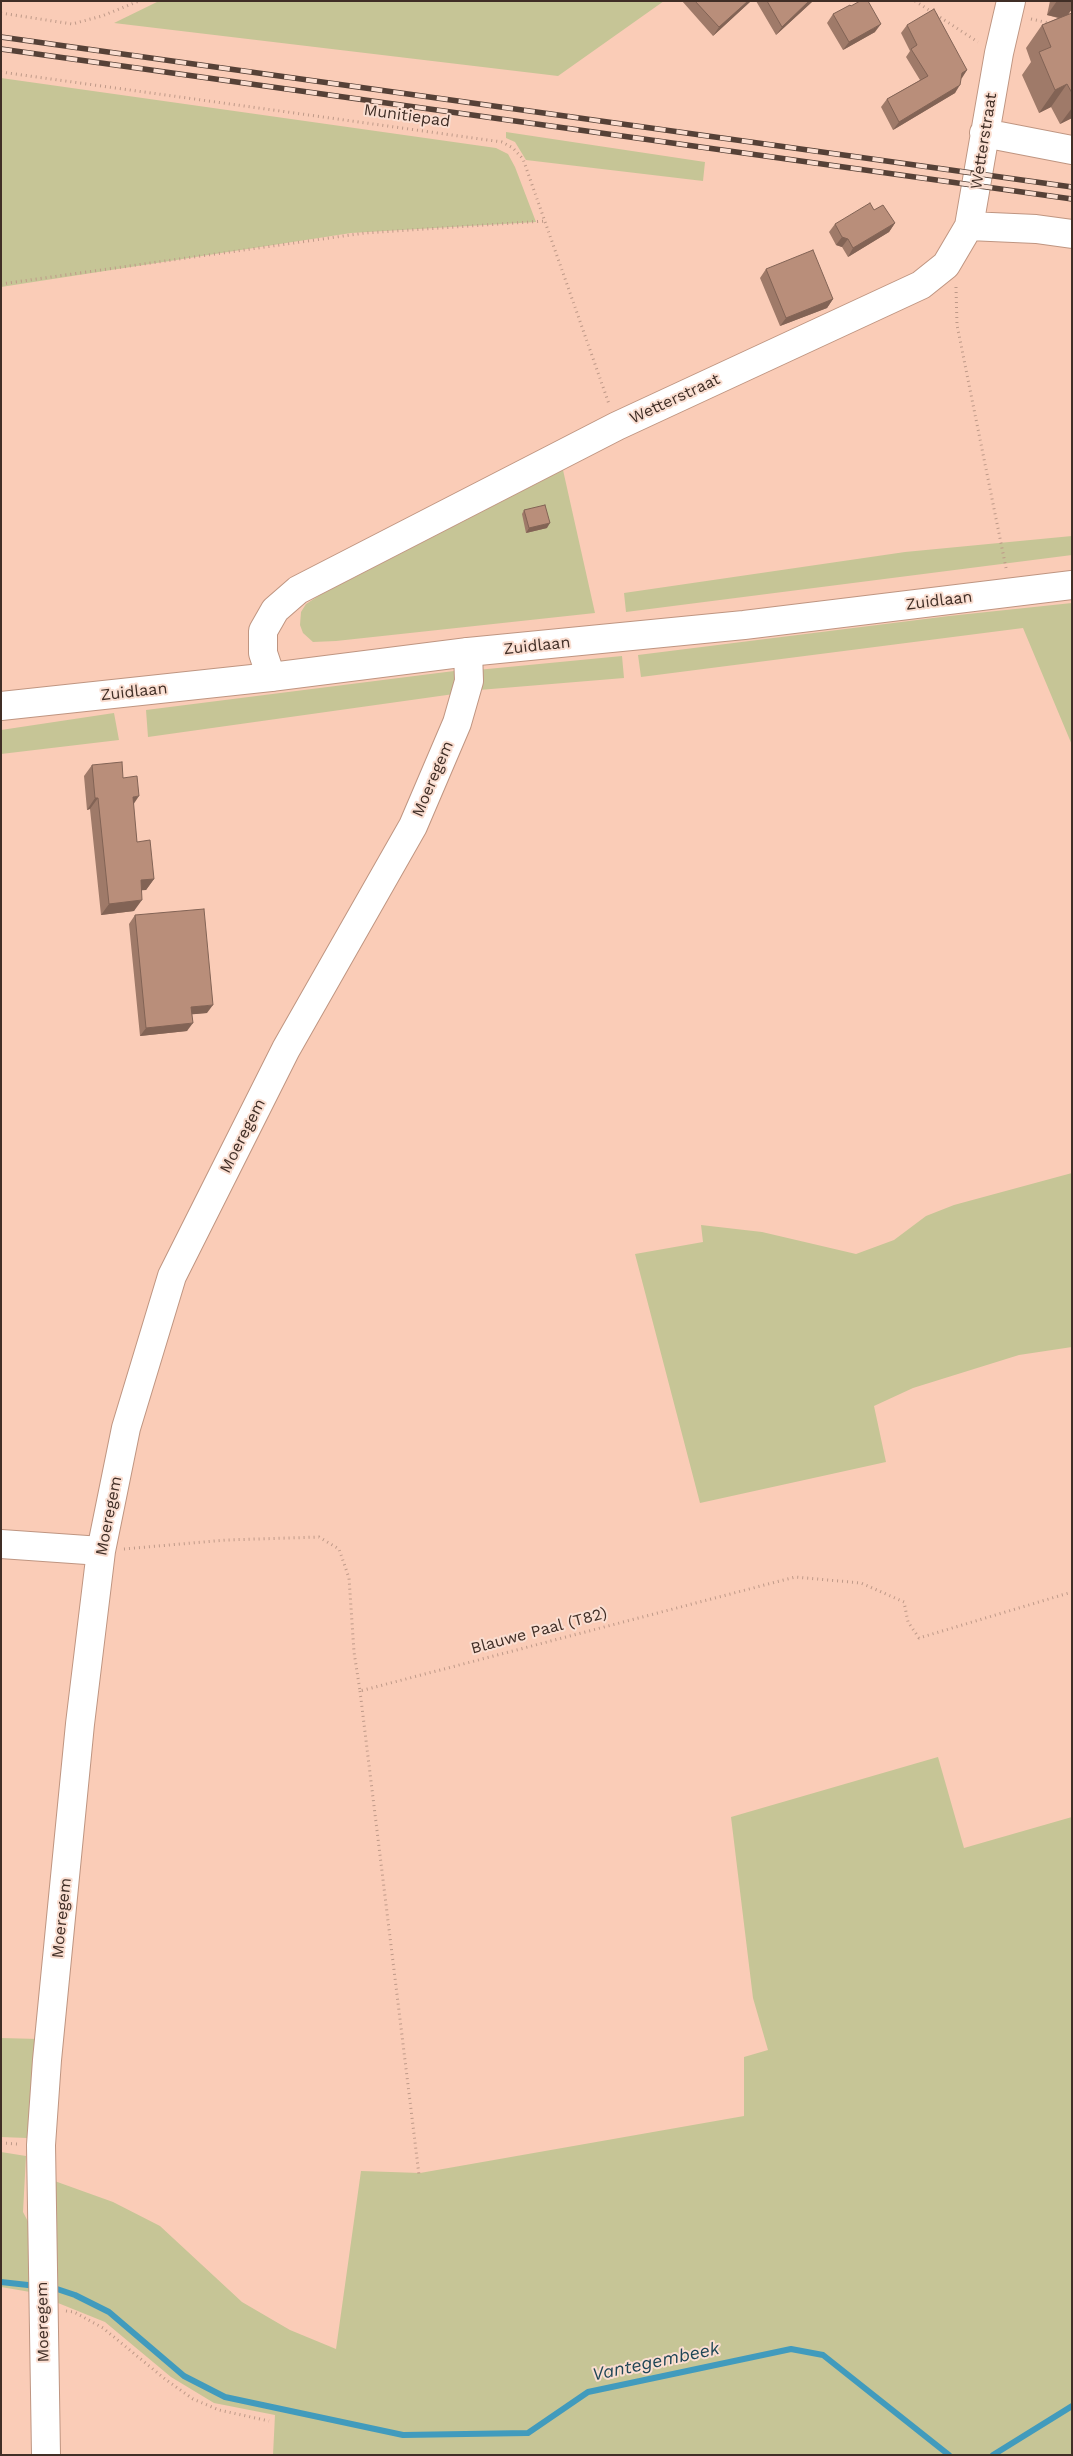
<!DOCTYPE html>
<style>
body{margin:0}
#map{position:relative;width:1073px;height:2456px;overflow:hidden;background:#faccb7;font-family:"Work Sans",sans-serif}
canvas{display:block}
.frame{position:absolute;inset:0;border:2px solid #402e26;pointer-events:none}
</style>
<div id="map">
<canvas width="1073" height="2456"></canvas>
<div class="frame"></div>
</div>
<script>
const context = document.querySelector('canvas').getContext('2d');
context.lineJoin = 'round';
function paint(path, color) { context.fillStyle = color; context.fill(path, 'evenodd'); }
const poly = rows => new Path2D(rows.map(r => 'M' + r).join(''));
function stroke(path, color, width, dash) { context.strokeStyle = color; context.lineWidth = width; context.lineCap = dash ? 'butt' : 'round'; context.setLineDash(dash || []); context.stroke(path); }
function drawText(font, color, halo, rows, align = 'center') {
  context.font = font + ' "Work Sans",sans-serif'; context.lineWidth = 4; context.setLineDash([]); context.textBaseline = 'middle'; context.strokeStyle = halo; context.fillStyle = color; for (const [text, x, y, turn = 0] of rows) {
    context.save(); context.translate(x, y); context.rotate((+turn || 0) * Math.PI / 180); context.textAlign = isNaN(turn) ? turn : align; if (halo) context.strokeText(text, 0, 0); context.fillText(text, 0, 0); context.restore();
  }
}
paint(poly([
 [159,1,664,1,558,76,114,23],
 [1,78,496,148,508,154,515,167,536,222,351,233,1,287],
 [506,132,705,162,703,181,526,160,515,142,506,138],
 [563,470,595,613,336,641,313,642,303,633,300,625,301,612,306,604,320,595],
 [1072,536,1072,555,626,612,624,593,905,552],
 [1072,603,1072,745,1023,628,641,677,638,655,949,616],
 [622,656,624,678,479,690,477,670],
 [454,671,454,694,148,737,146,710],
 [114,713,119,740,1,754,1,730],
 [1072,1173,1072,1347,1019,1355,913,1388,874,1406,886,1462,700,1503,635,1254,703,1242,701,1225,762,1232,856,1254,894,1240,926,1216,954,1205],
 [938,1757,964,1848,1072,1817,1072,2455,273,2455,275,2415,214,2403,171,2377,105,2322,58,2303,49,2179,113,2202,160,2226,242,2302,290,2330,336,2349,361,2171,420,2173,744,2116,744,2057,768,2050,753,1998,731,1817],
 [1,2038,39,2039,34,2130,27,2138,1,2137],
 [1,2152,26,2156,23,2212,36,2237,36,2293,1,2287]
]), '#c6c596');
stroke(poly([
 [1,2282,37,2286],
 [54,2288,75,2295,109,2312,184,2376,225,2397,403,2435,528,2433,588,2392,791,2349,823,2355,949,2455],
 [993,2455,1072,2406]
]), '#419bbd', 6);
const minor = poly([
 [984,133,1072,150],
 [969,226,1036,229,1072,234],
 [271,677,263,653,263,631,275,610,298,590,617,426,921,285,946,265,969,226,999,53,1011,1],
 [1,1544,101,1551],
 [46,2455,41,2145,47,2060,80,1724,101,1551,126,1428,172,1276,286,1049,413,826,457,723,469,681,468,652]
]);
const major = poly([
 [1,706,271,677,468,652,744,625,1072,585]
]);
stroke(minor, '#bf9581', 30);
stroke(major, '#bf9581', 30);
stroke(poly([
 [915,1,978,42],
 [1,13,72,24,102,16,139,1],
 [1031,19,1049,23],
 [1,72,502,142,513,148,523,159,609,404],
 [1,284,365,233,545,221],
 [956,287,957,325,1006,568],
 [124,1549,226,1540,319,1537,339,1549,349,1578,354,1652,360,1691,795,1577,861,1583,904,1602,908,1622,919,1638,1072,1592],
 [360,1691,419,2175],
 [1,2143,18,2144],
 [66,2311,74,2312,103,2328,165,2379,193,2399,219,2410,269,2421]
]), '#be9988', 3, [1, 4]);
stroke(minor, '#fff', 28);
stroke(major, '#fff', 28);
const rail = poly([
 [1,37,1072,187],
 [1,49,1072,199]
]);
stroke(rail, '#564137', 5.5);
stroke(rail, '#faded1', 4, [11]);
paint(poly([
 [682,1,751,1,713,36],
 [756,1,813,1,776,35],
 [1050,1,1072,1,1072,9,1068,14,1072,13,1072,118,1060,124,1051,107,1039,113,1022,75,1031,62,1026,48,1042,25,1058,18,1047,15],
 [851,6,875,32,843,50,827,23,833,14],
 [907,25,967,70,961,78,955,93,893,130,881,107,887,99,920,80,906,57,910,51,901,33],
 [874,210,895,223,889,232,848,257,842,247,836,245,829,232,835,224],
 [766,269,833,299,827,308,780,326,760,278],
 [524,510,547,528,526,533,522,514],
 [92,765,123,778,133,804,137,842,154,879,146,890,142,890,134,911,101,915,90,809,87,810,84,776],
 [135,915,207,1013,192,1014,187,1031,140,1036,129,924]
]), '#9f7a69');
paint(poly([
 [748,1,751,1,713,36,719,27],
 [809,1,813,1,776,35,782,27],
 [1057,1,1072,1,1072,9,1065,19,1047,15],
 [881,24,875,32,843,50,849,42],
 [967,70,962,78,956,81,962,73],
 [1067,84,1051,107,1039,113,1055,90],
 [960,85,955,93,893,130,899,122],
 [1072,108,1072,118,1060,124],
 [895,223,889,232,848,257,853,248],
 [842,237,848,239,842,247,836,245],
 [833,299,827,308,780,326,786,318],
 [550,523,547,528,526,533,529,528],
 [139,796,131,808,133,797],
 [95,798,98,798,90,809,87,810],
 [154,879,146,890,133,891,141,880],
 [142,900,134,911,101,915,109,904],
 [213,1005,207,1013,185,1015,191,1007],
 [193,1023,187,1031,140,1036,146,1028]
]), '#826355');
const building = poly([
 [695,1,748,1,719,27,695,1],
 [767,1,809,1,782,27,767,1],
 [860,1,868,1,881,24,849,42,833,14,850,5,851,6,860,1],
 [934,9,967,70,962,73,960,85,899,122,887,99,928,76,911,49,917,45,907,25,934,9],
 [1072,13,1072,93,1067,84,1055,90,1039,52,1051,47,1042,25,1072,13],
 [870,203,874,210,883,205,895,223,853,248,848,239,842,237,835,224,870,203],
 [813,250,833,299,786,318,766,269,813,250],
 [545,505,550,523,529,528,524,510,545,505],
 [122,762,123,778,137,776,139,796,133,797,137,842,150,840,154,879,141,880,142,900,109,904,98,798,95,798,92,765,122,762],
 [204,909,213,1005,191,1007,193,1023,146,1028,135,915,204,909]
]);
paint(building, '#b98e7a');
stroke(building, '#826355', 1);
drawText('16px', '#402e26', '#faded1', [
 ["Munitiepad",407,116,8],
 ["Wetterstraat",984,141,-81],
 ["Wetterstraat",675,399,-25],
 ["Zuidlaan",939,601,-7],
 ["Zuidlaan",537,646,-6],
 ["Zuidlaan",134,692,-6],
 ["Moeregem",433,779,-67],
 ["Moeregem",243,1136,-63],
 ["Moeregem",109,1516,-79],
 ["Blauwe Paal (T82)",539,1631,-15],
 ["Moeregem",62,1918,-84],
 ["Moeregem",43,2322,-91]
]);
drawText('italic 18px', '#1f4656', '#faded1', [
 ["Vantegembeek",656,2362,-12]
]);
</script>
